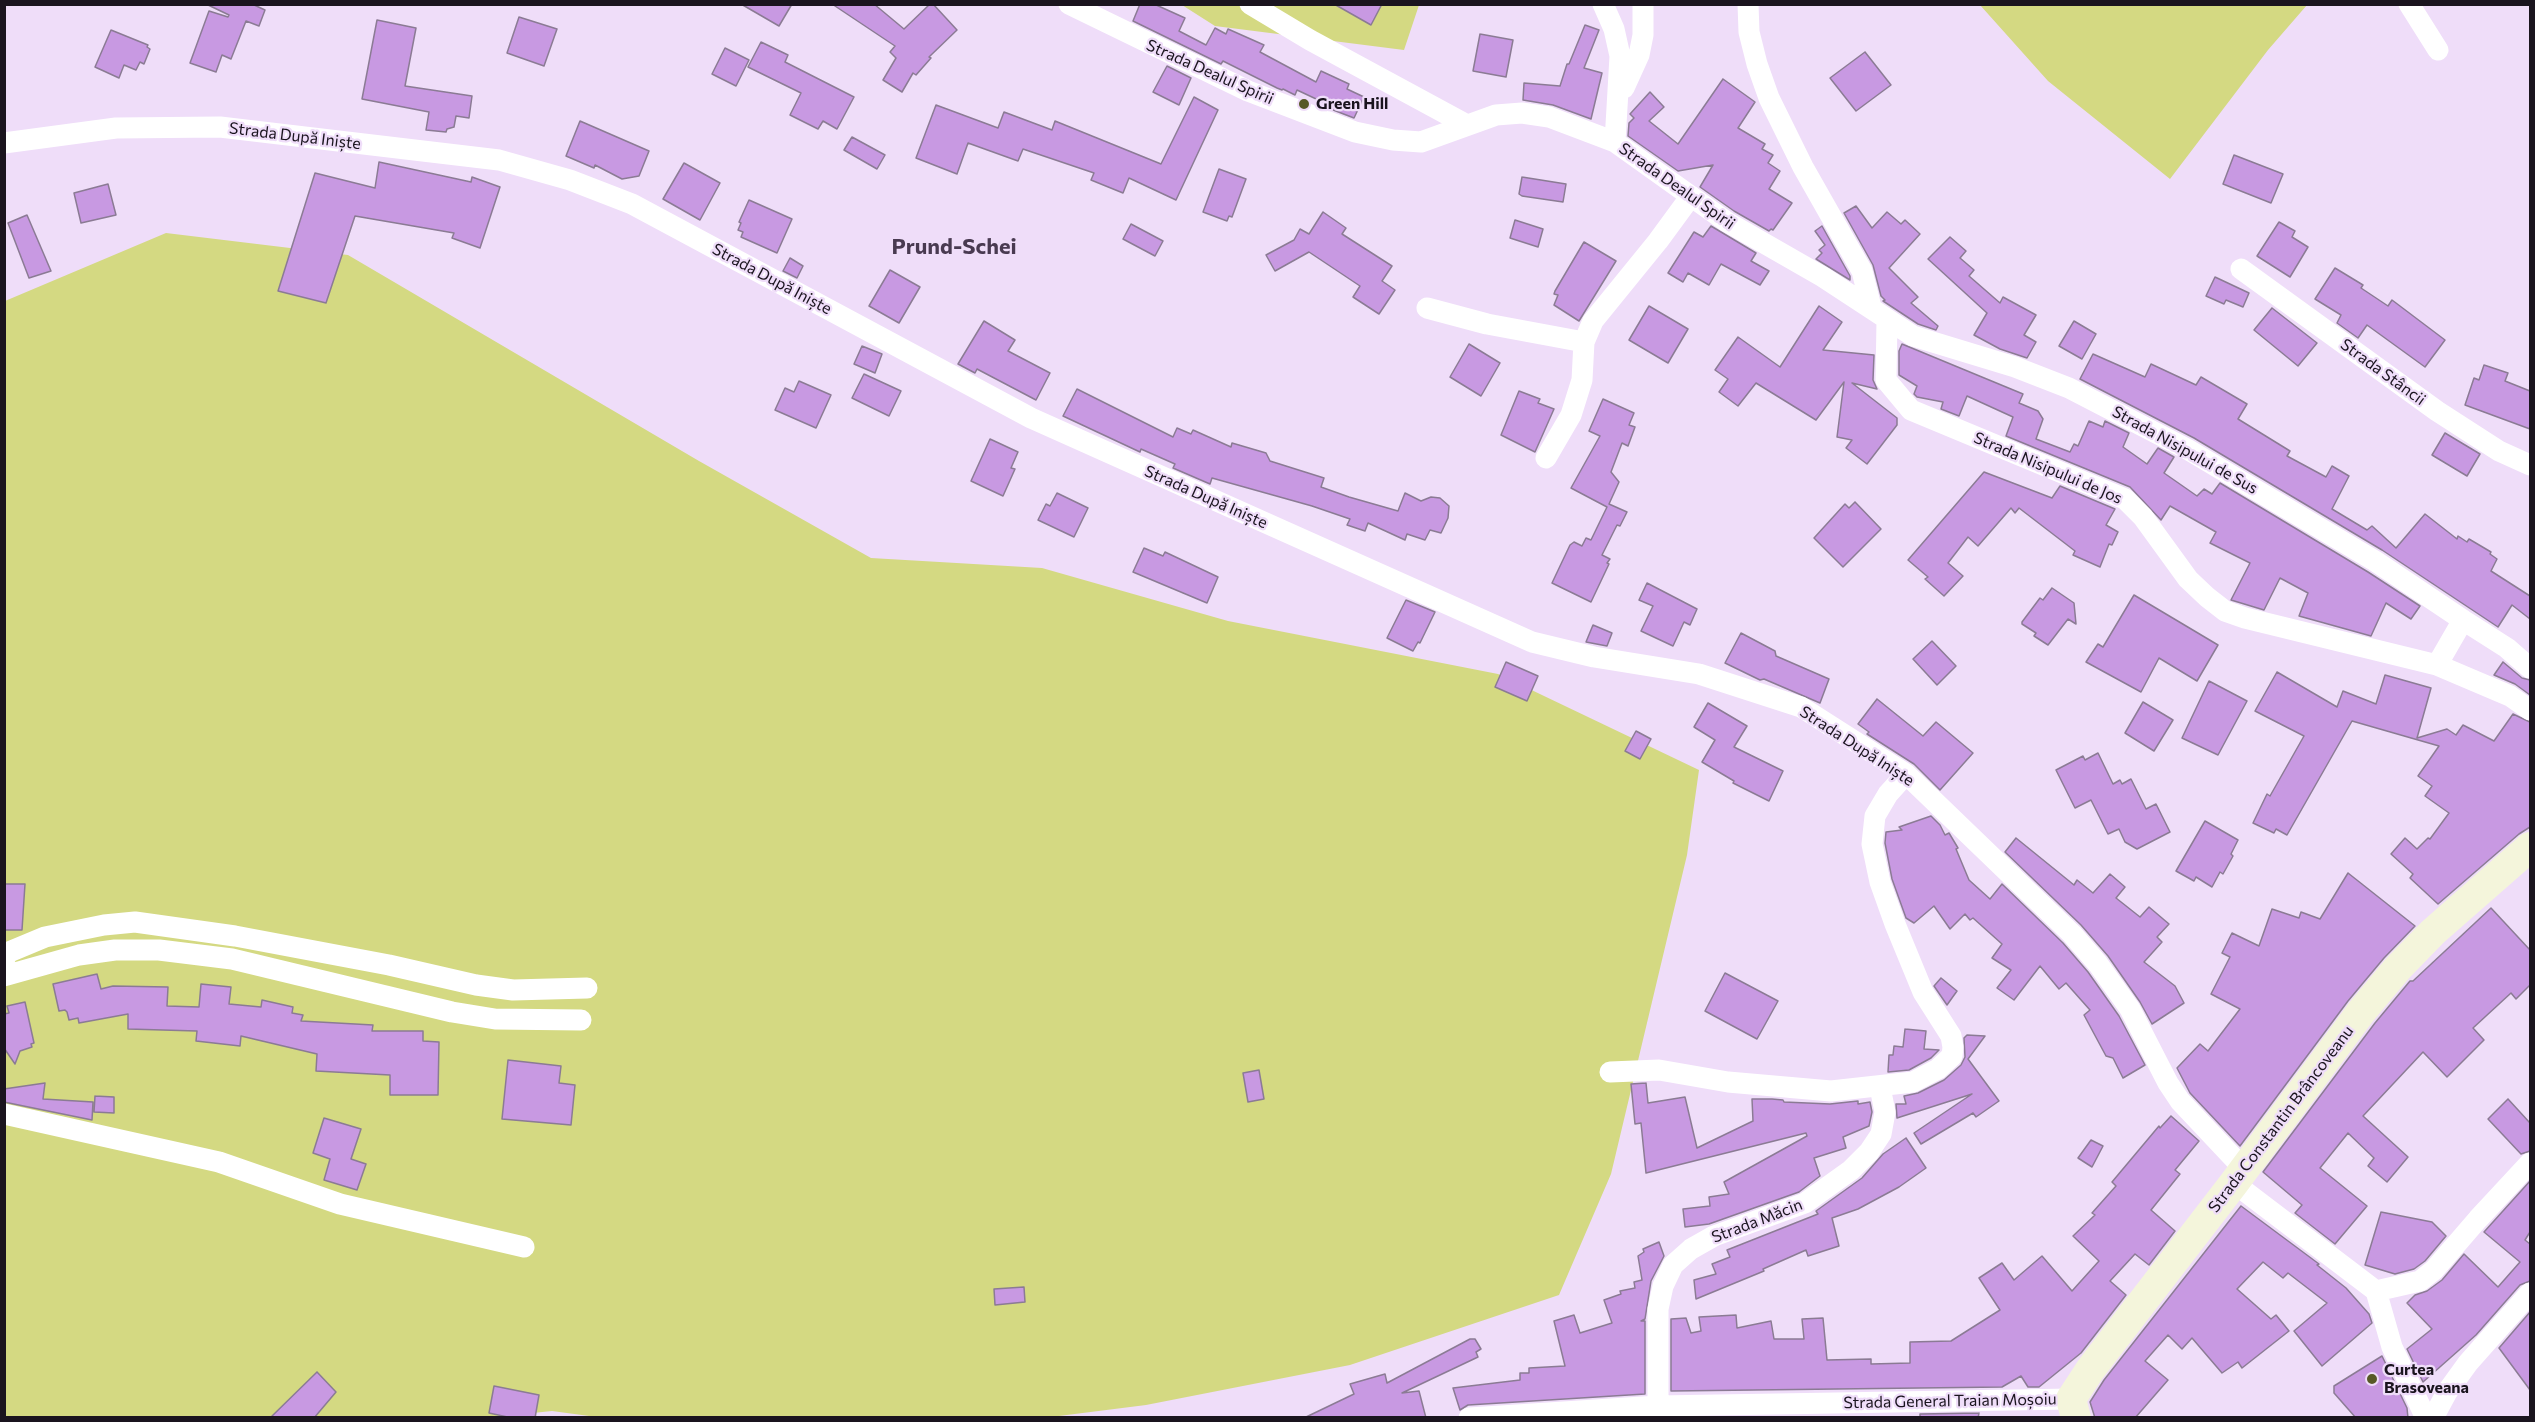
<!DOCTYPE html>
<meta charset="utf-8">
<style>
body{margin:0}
#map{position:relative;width:2535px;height:1422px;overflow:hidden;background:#efddf9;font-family:Commissioner,sans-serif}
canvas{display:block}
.frame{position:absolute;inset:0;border:6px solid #1a141e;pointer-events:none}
</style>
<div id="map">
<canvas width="2535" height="1422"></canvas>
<div class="frame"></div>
</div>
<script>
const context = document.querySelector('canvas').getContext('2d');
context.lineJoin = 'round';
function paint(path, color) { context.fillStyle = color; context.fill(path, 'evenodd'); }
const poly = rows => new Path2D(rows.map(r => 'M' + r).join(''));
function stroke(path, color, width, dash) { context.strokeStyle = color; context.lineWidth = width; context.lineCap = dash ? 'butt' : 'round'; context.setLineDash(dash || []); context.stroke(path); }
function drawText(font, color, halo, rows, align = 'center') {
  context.font = font + ' Commissioner,sans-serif'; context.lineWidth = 4.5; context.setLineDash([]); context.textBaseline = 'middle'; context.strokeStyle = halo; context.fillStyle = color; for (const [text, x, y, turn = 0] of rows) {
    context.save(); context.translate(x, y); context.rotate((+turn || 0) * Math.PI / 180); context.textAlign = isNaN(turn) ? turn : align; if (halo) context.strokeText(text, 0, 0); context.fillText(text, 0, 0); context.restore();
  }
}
paint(poly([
 [1182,5,1419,5,1404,50,1215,26],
 [1980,5,2307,5,2268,50,2170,179,2048,81],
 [166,233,348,255,699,461,871,558,1042,568,1228,621,1498,674,1699,770,1687,855,1611,1174,1559,1295,1350,1365,1146,1405,1051,1417,604,1418,552,1411,485,1418,5,1418,5,301]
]), '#d4d982');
const building = poly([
 [206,4,252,4,265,10,259,26,246,21,231,59,222,55,216,72,190,63,209,11,228,17,229,15,206,4],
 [741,4,792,4,779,26,741,4],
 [832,4,874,4,904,29,930,4,933,4,957,30,929,57,931,58,916,75,913,73,902,92,883,80,896,58,890,52,895,46,832,4],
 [1140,4,1154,4,1185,18,1179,31,1206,45,1215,28,1226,34,1228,29,1264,45,1260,52,1316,82,1321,71,1349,84,1347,89,1364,97,1354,118,1328,108,1329,105,1297,90,1295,95,1283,89,1282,90,1277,88,1223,61,1221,64,1133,21,1140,4],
 [1334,4,1382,4,1371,25,1334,4],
 [519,17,557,29,544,66,507,53,519,17],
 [377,20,416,28,405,86,472,96,469,118,456,116,454,127,447,129,446,132,426,130,429,112,362,99,377,20],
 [1585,25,1599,30,1584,68,1602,73,1591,119,1553,105,1523,100,1524,83,1560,86,1567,64,1569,64,1585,25],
 [111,30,148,45,147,47,150,49,144,64,140,62,136,70,124,65,119,78,95,67,111,30],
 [1480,34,1513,40,1506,77,1473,71,1480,34],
 [761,42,788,55,785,62,854,97,837,129,823,121,818,129,790,115,801,93,748,67,761,42],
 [725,48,749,60,736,86,712,74,725,48],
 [1865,52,1891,85,1856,111,1830,78,1865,52],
 [1167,66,1191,78,1179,105,1153,92,1167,66],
 [1723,79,1755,102,1738,128,1765,144,1762,149,1773,155,1768,163,1780,171,1769,189,1792,203,1773,230,1771,229,1769,231,1734,211,1700,187,1713,165,1678,171,1628,136,1629,123,1634,118,1630,114,1650,92,1664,107,1649,121,1678,144,1723,79],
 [1194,97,1218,110,1176,200,1129,178,1123,193,1091,180,1094,173,1023,149,1018,161,968,143,957,174,916,158,936,105,998,128,1004,112,1052,130,1055,121,1161,164,1194,97],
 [580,121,649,151,639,176,622,179,595,165,594,168,566,156,580,121],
 [852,137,885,155,877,169,844,150,852,137],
 [2234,155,2283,174,2271,203,2223,184,2234,155],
 [379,162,471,182,472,177,500,187,480,248,452,238,454,233,355,216,326,303,278,291,315,173,375,188,379,162],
 [684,163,720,183,700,220,663,199,684,163],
 [1219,169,1246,179,1232,217,1229,216,1227,221,1203,212,1219,169],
 [1522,177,1566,184,1563,202,1522,196,1519,194,1522,177],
 [108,184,116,215,81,223,74,193,108,184],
 [749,200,792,219,777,253,741,237,743,232,738,230,741,223,739,222,749,200],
 [1856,206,1872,228,1887,212,1901,224,1905,220,1920,234,1889,268,1918,297,1911,303,1938,326,1936,330,1918,324,1883,301,1885,300,1881,296,1873,265,1844,213,1856,206],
 [1323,212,1346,228,1342,234,1392,266,1382,281,1395,290,1379,314,1353,297,1360,286,1309,252,1275,271,1266,255,1294,240,1300,229,1309,234,1323,212],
 [27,215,51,271,29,278,8,223,27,215],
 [1515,220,1543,229,1538,247,1510,238,1515,220],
 [2279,222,2295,231,2292,237,2308,247,2290,277,2257,256,2279,222],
 [1131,224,1163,241,1155,256,1123,239,1131,224],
 [1711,226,1756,253,1751,261,1769,271,1760,285,1721,264,1709,285,1688,273,1683,282,1668,273,1694,232,1703,237,1711,226],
 [1822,226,1850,276,1850,280,1816,259,1822,253,1819,250,1825,245,1815,231,1822,226],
 [1950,237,1966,251,1960,258,1974,270,1969,276,2000,303,2003,297,2036,315,2024,335,2036,342,2027,358,2000,349,1974,335,1987,313,1928,259,1950,237],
 [1584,242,1616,261,1579,321,1554,305,1558,295,1554,294,1555,291,1584,242],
 [790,258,803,266,797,278,783,271,790,258],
 [2335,268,2363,285,2361,288,2388,306,2392,300,2445,340,2425,367,2367,325,2358,338,2337,323,2341,315,2315,299,2335,268],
 [890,270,920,287,899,323,869,306,890,270],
 [2215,277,2249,293,2243,307,2226,300,2224,304,2206,296,2215,277],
 [1649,306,1688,329,1668,363,1629,340,1649,306],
 [1819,306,1842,322,1823,350,1874,355,1873,380,1877,389,1852,383,1897,418,1897,425,1867,464,1846,448,1852,440,1837,437,1844,382,1816,420,1756,383,1738,406,1719,392,1728,379,1715,370,1738,337,1780,367,1819,306],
 [2272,308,2317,343,2298,366,2254,330,2272,308],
 [984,321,1015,340,1008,351,1050,373,1036,400,977,369,975,373,958,364,984,321],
 [2074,321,2096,334,2082,359,2059,346,2074,321],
 [1469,344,1500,363,1481,396,1450,377,1469,344],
 [1902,344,2023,394,2019,403,2038,411,2043,419,2036,439,2070,452,2074,444,2078,446,2089,421,2103,427,2105,421,2129,433,2123,447,2147,464,2158,448,2174,457,2164,473,2197,496,2204,489,2212,494,2220,483,2368,572,2420,606,2411,619,2386,603,2371,636,2299,616,2308,593,2280,578,2264,610,2231,600,2250,563,2210,543,2216,532,2170,506,2161,520,2130,487,2006,436,2013,417,1967,396,1959,416,1941,409,1943,402,1917,397,1914,394,1917,386,1899,375,1899,351,1902,344],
 [862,346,882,354,875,373,854,364,862,346],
 [2093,354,2145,377,2151,364,2196,385,2201,377,2247,404,2238,419,2290,451,2287,456,2326,477,2332,466,2349,476,2332,509,2367,530,2372,526,2396,548,2425,514,2457,539,2458,536,2467,542,2469,539,2491,552,2490,554,2497,559,2491,571,2530,596,2530,619,2512,605,2498,627,2382,550,2194,438,2080,379,2093,354],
 [2484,365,2508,373,2505,381,2530,391,2530,429,2465,405,2474,378,2479,380,2484,365],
 [864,374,901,391,889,416,852,398,864,374],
 [799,381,831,395,816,428,775,410,785,388,794,392,799,381],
 [1077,389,1173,437,1177,428,1191,434,1193,430,1231,447,1232,443,1266,453,1270,461,1324,478,1321,487,1349,497,1398,511,1405,493,1421,501,1431,497,1440,498,1449,506,1448,518,1441,533,1430,530,1425,540,1407,534,1405,540,1368,523,1365,531,1347,525,1350,519,1312,506,1212,478,1210,484,1173,468,1175,464,1141,449,1140,452,1063,416,1077,389],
 [1519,391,1540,399,1538,403,1554,409,1535,452,1501,435,1519,391],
 [1603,399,1634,413,1629,425,1635,427,1628,446,1622,443,1611,472,1619,482,1609,504,1627,512,1620,526,1617,525,1602,555,1610,559,1607,563,1609,564,1591,602,1552,583,1570,545,1574,542,1582,546,1586,538,1591,540,1607,507,1571,488,1600,436,1589,431,1603,399],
 [2445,433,2480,454,2467,476,2432,455,2445,433],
 [990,439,1018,452,1011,468,1015,469,1003,496,971,481,990,439],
 [1984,472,2052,498,2060,486,2115,509,2106,525,2118,532,2112,545,2109,544,2100,567,2073,555,2075,551,2019,508,2015,513,2011,508,1978,546,1968,537,1948,563,1963,576,1944,596,1925,579,1928,577,1908,560,1984,472],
 [1057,493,1088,508,1074,537,1038,520,1046,504,1050,506,1057,493],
 [1855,502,1881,529,1843,567,1814,538,1845,504,1849,508,1855,502],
 [1144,548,1163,556,1165,552,1218,577,1207,603,1133,572,1144,548],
 [1647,583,1697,609,1690,625,1684,622,1673,646,1641,631,1653,606,1639,600,1647,583],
 [2052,588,2074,603,2076,624,2068,619,2048,645,2034,636,2036,633,2022,624,2022,622,2040,598,2043,600,2052,588],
 [2134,595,2218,645,2197,681,2159,658,2141,692,2086,662,2098,644,2103,647,2134,595],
 [1406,600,1435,612,1420,643,1418,642,1413,651,1387,638,1406,600],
 [1593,625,1612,633,1607,646,1586,642,1593,625],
 [1741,633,1775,651,1776,656,1829,679,1820,703,1764,679,1760,680,1725,663,1741,633],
 [1932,641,1956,666,1937,685,1913,659,1932,641],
 [1506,662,1538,676,1527,701,1495,687,1506,662],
 [2503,662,2522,678,2530,680,2530,695,2515,684,2494,675,2503,662],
 [2277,672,2337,707,2343,691,2376,704,2385,675,2431,688,2417,738,2447,729,2456,735,2463,725,2494,741,2513,714,2530,722,2530,827,2519,834,2438,904,2410,878,2413,874,2391,854,2405,838,2417,849,2428,838,2430,839,2449,813,2425,796,2432,786,2418,776,2439,746,2352,721,2287,835,2276,829,2274,833,2253,823,2267,794,2270,796,2304,736,2255,711,2277,672],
 [2209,681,2247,701,2218,755,2182,738,2209,681],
 [1877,699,1923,736,1936,722,1973,753,1940,790,1914,764,1867,734,1869,732,1858,724,1877,699],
 [2143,702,2173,720,2154,751,2125,733,2143,702],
 [1708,703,1747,726,1734,747,1783,771,1769,801,1733,783,1734,781,1702,762,1715,740,1694,727,1708,703],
 [1636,731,1651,739,1640,759,1625,751,1636,731],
 [2098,753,2113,784,2120,780,2122,784,2131,779,2146,809,2156,804,2170,832,2137,849,2125,842,2119,829,2108,834,2091,800,2075,808,2056,770,2083,756,2085,760,2098,753],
 [1931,816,1940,825,1945,835,1949,833,1958,848,1956,849,1969,880,1990,899,2002,884,2063,943,2088,972,2119,1016,2145,1065,2123,1078,2113,1058,2106,1056,2084,1015,2090,1010,2066,983,2059,989,2040,966,2014,1000,1997,988,2011,970,1992,958,2002,944,1973,918,1970,920,1965,914,1950,929,1934,906,1914,923,1906,918,1892,879,1885,843,1886,832,1902,830,1899,827,1931,816],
 [2205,821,2238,840,2231,854,2233,856,2223,874,2220,872,2212,887,2196,877,2194,881,2176,871,2205,821],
 [2016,838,2074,885,2077,880,2093,893,2110,874,2125,887,2116,898,2140,917,2149,907,2169,924,2157,937,2162,942,2144,962,2175,986,2184,1003,2152,1024,2140,1002,2108,956,2081,925,2005,852,2016,838],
 [2348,873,2415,926,2384,958,2348,1001,2240,1146,2190,1093,2177,1068,2200,1044,2208,1051,2240,1009,2211,994,2230,957,2222,953,2232,933,2259,946,2272,909,2299,918,2301,912,2320,919,2348,873],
 [4,884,25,884,22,930,4,930,4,884],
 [2491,908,2530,950,2530,985,2516,999,2511,993,2473,1028,2484,1040,2447,1077,2423,1052,2363,1116,2408,1157,2387,1182,2368,1166,2374,1158,2348,1133,2320,1168,2367,1206,2335,1244,2295,1213,2302,1205,2263,1172,2375,1023,2410,981,2413,981,2491,908],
 [1725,973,1778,1001,1757,1039,1705,1011,1725,973],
 [97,974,101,989,113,986,168,987,167,1006,199,1007,201,984,231,987,229,1004,261,1007,262,1000,293,1007,292,1013,303,1015,301,1021,373,1025,372,1031,423,1031,423,1041,439,1042,438,1095,390,1095,390,1075,316,1071,317,1054,241,1036,240,1046,196,1041,197,1031,128,1029,128,1014,79,1023,78,1018,69,1020,67,1012,65,1010,59,1011,53,984,97,974],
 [1941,978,1957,991,1947,1005,1934,986,1941,978],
 [25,1002,34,1043,31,1044,32,1047,20,1051,15,1064,4,1048,4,1014,9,1013,7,1006,25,1002],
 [1905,1029,1926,1031,1924,1049,1939,1050,1931,1058,1909,1070,1888,1072,1889,1055,1893,1055,1894,1046,1903,1047,1905,1029],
 [1967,1035,1985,1036,1968,1059,1999,1101,1976,1117,1973,1113,1921,1144,1914,1133,1972,1094,1897,1118,1896,1104,1906,1104,1904,1096,1918,1093,1944,1080,1961,1065,1965,1057,1964,1038,1967,1035],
 [508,1060,561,1066,559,1083,575,1085,571,1125,502,1119,508,1060],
 [1259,1070,1264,1099,1248,1102,1243,1073,1259,1070],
 [45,1083,43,1099,93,1102,92,1120,4,1102,4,1089,45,1083],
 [1646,1083,1648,1103,1685,1097,1697,1148,1753,1121,1752,1099,1772,1099,1783,1100,1784,1102,1830,1104,1858,1101,1858,1104,1870,1102,1872,1112,1869,1126,1843,1137,1846,1148,1814,1158,1820,1176,1799,1192,1709,1224,1685,1227,1683,1209,1710,1206,1709,1197,1729,1194,1724,1182,1807,1136,1806,1133,1646,1173,1641,1123,1635,1124,1631,1084,1646,1083],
 [95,1096,114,1097,114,1113,94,1112,95,1096],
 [2508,1099,2530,1123,2530,1151,2521,1154,2488,1119,2508,1099],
 [2171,1116,2199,1141,2175,1170,2180,1174,2151,1210,2175,1231,2149,1265,2135,1254,2110,1281,2126,1295,2081,1353,2039,1387,2028,1387,2021,1376,2002,1387,1671,1391,1671,1319,1686,1318,1691,1333,1701,1331,1699,1317,1736,1315,1737,1328,1771,1321,1774,1339,1804,1339,1802,1319,1823,1318,1827,1360,1871,1359,1871,1364,1910,1363,1910,1342,1951,1341,2000,1310,1979,1278,2002,1263,2014,1280,2042,1256,2072,1291,2099,1261,2073,1236,2095,1215,2092,1213,2116,1186,2112,1182,2159,1126,2160,1128,2171,1116],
 [324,1118,361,1129,351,1159,366,1164,357,1190,324,1180,330,1159,313,1153,324,1118],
 [1906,1138,1926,1168,1899,1187,1858,1209,1832,1218,1839,1246,1808,1256,1806,1250,1763,1269,1764,1271,1696,1299,1694,1280,1716,1274,1712,1264,1730,1257,1727,1250,1818,1214,1816,1211,1862,1178,1883,1154,1906,1138],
 [2091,1140,2103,1146,2092,1167,2078,1158,2091,1140],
 [2530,1181,2530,1232,2525,1240,2530,1244,2530,1281,2520,1285,2476,1335,2423,1382,2407,1349,2432,1329,2407,1303,2415,1295,2427,1291,2442,1280,2464,1254,2498,1287,2520,1262,2484,1232,2530,1181],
 [2241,1206,2319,1264,2317,1265,2346,1288,2369,1314,2372,1323,2322,1366,2294,1331,2327,1303,2288,1273,2283,1278,2263,1262,2237,1289,2271,1319,2276,1315,2289,1331,2242,1368,2238,1362,2222,1373,2192,1338,2182,1349,2168,1335,2145,1361,2168,1380,2135,1418,2095,1418,2090,1402,2104,1380,2241,1206],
 [2381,1212,2432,1222,2446,1236,2425,1261,2414,1269,2395,1274,2365,1265,2381,1212],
 [1659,1242,1664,1256,1651,1281,1645,1319,1641,1321,1645,1321,1645,1394,1468,1405,1460,1410,1453,1388,1520,1380,1520,1373,1529,1373,1529,1368,1565,1366,1554,1321,1574,1315,1580,1333,1612,1323,1604,1300,1621,1294,1620,1291,1635,1288,1634,1282,1642,1280,1638,1256,1644,1252,1643,1249,1659,1242],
 [1024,1287,1025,1302,995,1305,994,1289,1024,1287],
 [2530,1312,2530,1390,2499,1348,2530,1312],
 [1470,1339,1475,1339,1481,1349,1476,1352,1478,1357,1402,1393,1419,1391,1426,1418,1304,1418,1354,1394,1350,1384,1385,1374,1387,1383,1470,1339],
 [2382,1356,2407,1408,2408,1418,2356,1418,2334,1393,2334,1386,2382,1356],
 [317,1372,336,1392,314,1418,270,1418,317,1372],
 [494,1386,539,1395,535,1418,512,1418,489,1413,494,1386],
 [1979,1413,1978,1418,1920,1418,1920,1414,1979,1413]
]);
paint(building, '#c899e2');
stroke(building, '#8b7b94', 1.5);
stroke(poly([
 [1069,4,1248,91,1355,132,1393,140,1421,142,1496,115,1522,113,1549,117,1615,142,1727,222,1823,277,1913,336,2015,367,2069,388,2187,449,2375,561,2463,620,2437,665],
 [1250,4,1310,40,1467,125],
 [1603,4,1614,29,1620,56,1615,142],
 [1748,4,1749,32,1757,64,1769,98,1803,167,1862,271,1871,307],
 [2409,4,2438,50],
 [1624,88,1639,55,1643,35,1643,4],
 [4,143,116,128,220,127,499,160,570,180,632,204,1031,418,1532,642,1594,657,1699,674,1801,707,1906,774,2072,934,2098,964,2130,1009,2168,1083,2180,1101,2244,1169],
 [2241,269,2437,411,2499,451,2530,465],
 [1427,308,1487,324,1584,342],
 [1887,320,1886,380,1911,410,2125,499,2143,517,2188,579,2207,597,2225,611,2245,618,2437,665,2510,696,2530,710],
 [1546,458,1571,415,1582,380,1584,342,1593,321,1658,241,1691,196],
 [2463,620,2507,648,2530,668],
 [4,959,9,952,45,937,104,925,135,922,235,936,389,965,476,985,513,990,587,988],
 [4,976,79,955,115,950,159,950,232,959,452,1012,495,1019,581,1020],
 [1610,1072,1659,1070,1728,1082,1831,1091,1913,1082,1938,1069,1952,1056,1953,1047,1951,1036,1923,992,1895,924,1880,882,1872,844,1875,816,1888,794,1906,774],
 [4,1114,219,1162,340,1204,524,1247],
 [2234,1183,2376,1291,2420,1281,2434,1270,2478,1219,2530,1163],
 [2376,1291,2392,1347,2426,1418],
 [1658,1406,1658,1309,1663,1286,1673,1265,1691,1249,1714,1236,1805,1203,1851,1170,1869,1152,1881,1134,1885,1112,1880,1087],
 [1469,1418,1658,1406,2071,1399],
 [2433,1418,2447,1392,2468,1363,2530,1293]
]), '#fff', 21);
stroke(poly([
 [2076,1418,2071,1399,2090,1370,2234,1183,2361,1012,2397,969,2433,932,2530,847]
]), '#f4f5db', 30);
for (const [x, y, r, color] of [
 [1304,104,6,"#575927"],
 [2372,1379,6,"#575927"]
]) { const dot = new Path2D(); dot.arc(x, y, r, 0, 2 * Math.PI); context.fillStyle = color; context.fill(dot); stroke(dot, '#efddf9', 2); }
drawText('16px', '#1a141e', '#efddf9', [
 ["Strada Dealul Spirii",1210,72,24],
 ["Strada După Iniște",295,136,7],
 ["Strada Dealul Spirii",1677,186,35],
 ["Strada După Iniște",772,279,28],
 ["Strada Stâncii",2383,372,36],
 ["Strada Nisipului de Sus",2185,450,29],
 ["Strada Nisipului de Jos",2048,468,23],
 ["Strada După Iniște",1206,497,24],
 ["Strada După Iniște",1857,746,33],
 ["Strada Constantin Brâncoveanu",2281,1119,-53],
 ["Strada Măcin",1757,1221,-21],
 ["Strada General Traian Moșoiu",1950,1401,-1]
]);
drawText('bold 16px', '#1a141e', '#efddf9', [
 ["Green Hill",1316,104],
 ["Curtea",2384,1370],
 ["Brasoveana",2384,1388]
], 'left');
drawText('bold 22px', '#493a51', '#efddf9', [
 ["Prund-Schei",954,247]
]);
</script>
